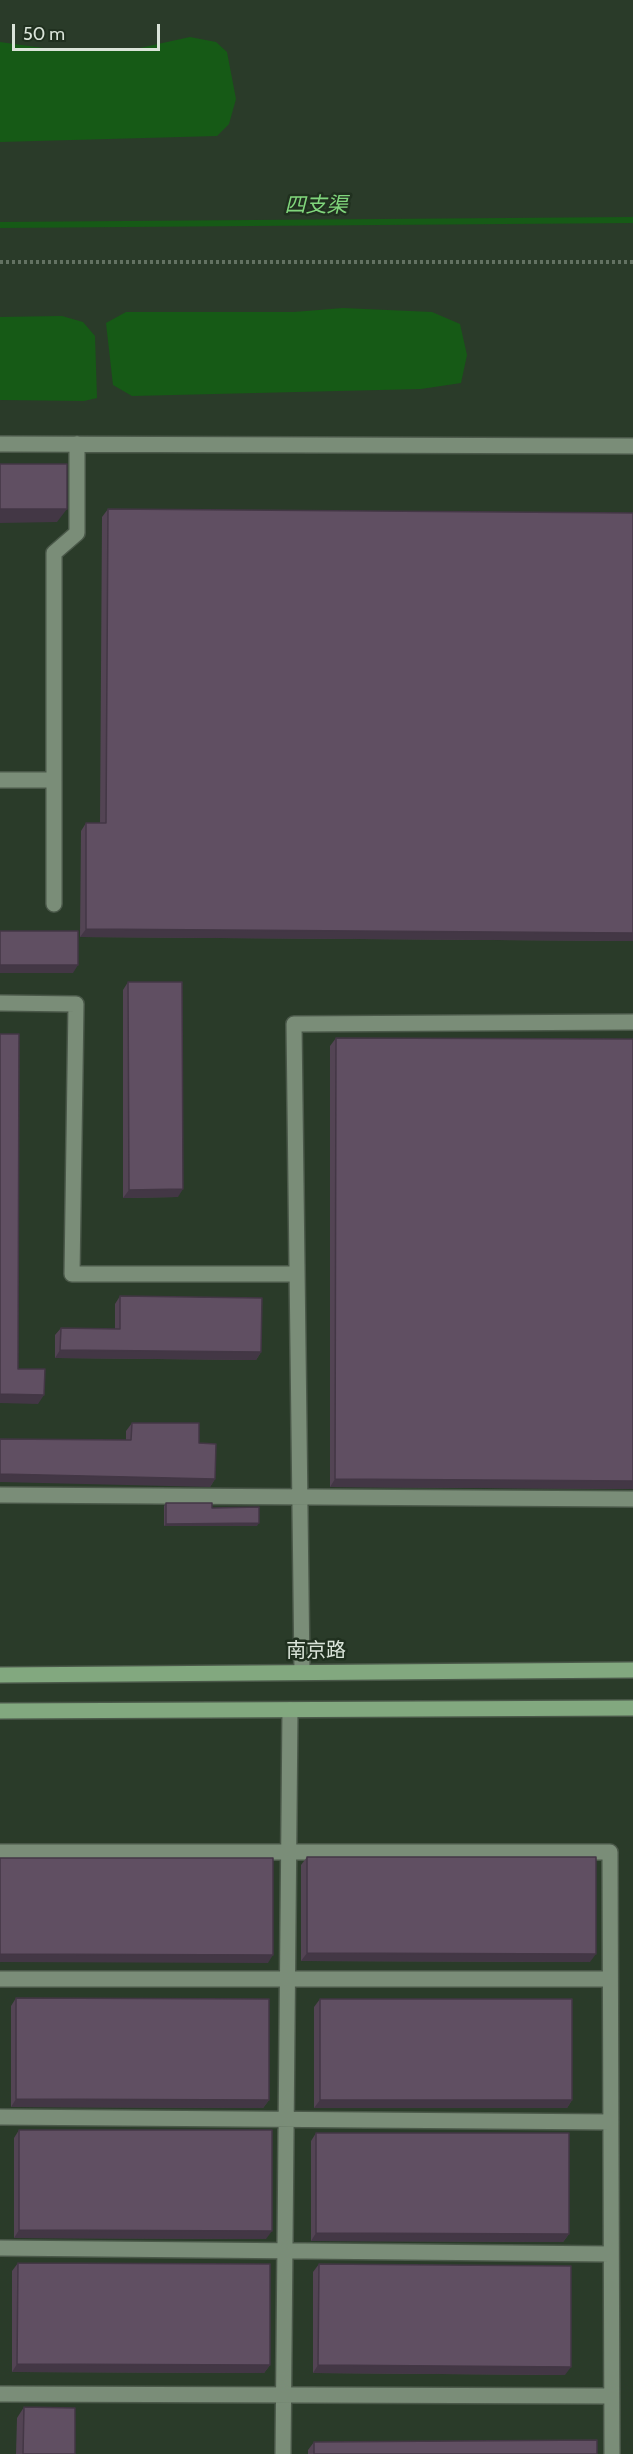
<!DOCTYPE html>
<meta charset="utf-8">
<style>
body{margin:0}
#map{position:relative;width:633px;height:2454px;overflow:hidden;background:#2a3b29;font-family:Cabin,sans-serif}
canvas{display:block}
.scale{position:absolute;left:12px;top:24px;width:148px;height:27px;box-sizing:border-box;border:3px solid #dae4d9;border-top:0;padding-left:8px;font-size:18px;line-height:21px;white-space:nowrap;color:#dae4d9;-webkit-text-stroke:4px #20301f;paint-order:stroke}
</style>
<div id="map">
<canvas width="633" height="2454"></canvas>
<div class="scale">50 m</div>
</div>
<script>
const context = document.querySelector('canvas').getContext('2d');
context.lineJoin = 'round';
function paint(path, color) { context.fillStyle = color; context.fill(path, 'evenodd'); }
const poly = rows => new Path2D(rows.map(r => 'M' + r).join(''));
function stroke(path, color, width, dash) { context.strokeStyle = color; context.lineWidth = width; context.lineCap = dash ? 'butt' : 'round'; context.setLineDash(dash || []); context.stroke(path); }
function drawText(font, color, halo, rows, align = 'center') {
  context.font = font + ' Cabin,"Noto Sans SC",sans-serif'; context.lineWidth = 5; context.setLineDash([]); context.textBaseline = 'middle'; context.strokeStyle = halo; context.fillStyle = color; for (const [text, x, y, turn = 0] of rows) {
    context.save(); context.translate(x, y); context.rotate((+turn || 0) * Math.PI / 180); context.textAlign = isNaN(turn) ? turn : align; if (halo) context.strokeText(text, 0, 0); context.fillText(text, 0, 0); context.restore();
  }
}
paint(poly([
 [190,37,216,42,227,52,236,99,229,124,217,136,0,142,0,42,65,51,126,51],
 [343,308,432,312,460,324,467,355,461,383,421,389,132,396,113,385,106,323,126,312,294,312],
 [62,316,83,322,95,336,97,398,84,401,0,400,0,317]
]), '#165a16');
stroke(poly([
 [0,225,633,220]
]), '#165a16', 6);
const minor = poly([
 [0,444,633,446],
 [0,780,54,780],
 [54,904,54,553,77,533,77,444],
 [0,1003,76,1004,72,1274,297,1274],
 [0,1495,633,1499],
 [302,1672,294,1024,633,1022],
 [0,1852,610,1852,612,2454],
 [0,1979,610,1979],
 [0,2117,611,2122],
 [0,2248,611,2254],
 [0,2394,611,2396],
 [283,2454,290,1710]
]);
const major = poly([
 [0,1675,633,1670],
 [0,1711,633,1708]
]);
stroke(minor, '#4a5849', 18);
stroke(major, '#4a5849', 18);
stroke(poly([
 [0,262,633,262]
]), '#637262', 4, [3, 3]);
stroke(minor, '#7a8d78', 15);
stroke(major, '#82a87f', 15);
paint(poly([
 [108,509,633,513,633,941,80,937,81,831,86,823,100,823,102,517],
 [128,982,178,1197,123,1198,123,990],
 [336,1038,633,1039,633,1489,330,1487,330,1046],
 [120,1296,261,1352,256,1360,55,1358,55,1335,61,1328,115,1329,115,1304],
 [132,1423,199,1443,215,1479,210,1487,126,1440,126,1431],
 [166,1503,212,1508,257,1526,164,1526,164,1506],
 [307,1857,590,1962,301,1961,301,1865],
 [16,1998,269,2100,263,2108,11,2107,11,2006],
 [320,1999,572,2100,567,2108,314,2108,314,2007],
 [19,2130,266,2239,14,2238,14,2138],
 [316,2133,569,2234,563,2242,311,2241,311,2141],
 [18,2263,270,2365,264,2373,12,2372,12,2271],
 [319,2264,565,2375,313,2373,313,2272],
 [24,2407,75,2454,16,2454,17,2418],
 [314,2442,597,2454,308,2454,308,2450]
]), '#534454');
paint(poly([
 [0,509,67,509,57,522,0,523],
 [86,929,633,933,633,941,80,937],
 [0,965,78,965,73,973,0,973],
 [183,1189,178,1197,123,1198,129,1190],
 [60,1350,261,1352,256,1360,55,1358],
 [0,1394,44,1395,38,1404,0,1403],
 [0,1474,215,1479,210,1487,0,1482],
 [335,1479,633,1481,633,1489,330,1487],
 [259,1523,257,1526,164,1526,166,1524],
 [307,1953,596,1954,590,1962,301,1961],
 [0,1954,273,1955,268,1963,0,1962],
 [16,2099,269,2100,263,2108,11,2107],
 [320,2100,572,2100,567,2108,314,2108],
 [19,2230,272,2231,266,2239,14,2238],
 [316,2233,569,2234,563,2242,311,2241],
 [17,2364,270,2365,264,2373,12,2372],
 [318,2365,571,2367,565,2375,313,2373]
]), '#433745');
const building = poly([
 [0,464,67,464,67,509,0,509,0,464],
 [108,509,633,513,633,933,86,929,86,823,106,823,108,509],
 [0,931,78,931,78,965,0,965,0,931],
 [128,982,182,982,183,1189,129,1190,128,982],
 [0,1034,19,1034,18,1369,45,1369,44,1395,0,1394,0,1034],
 [336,1038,633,1039,633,1481,335,1479,336,1038],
 [120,1296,262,1298,261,1352,60,1350,61,1328,120,1329,120,1296],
 [132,1423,199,1423,199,1443,216,1444,215,1479,0,1474,0,1439,131,1440,132,1423],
 [166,1503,212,1503,212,1508,259,1507,259,1523,166,1524,166,1503],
 [307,1857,596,1857,596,1954,307,1953,307,1857],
 [0,1858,273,1858,273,1955,0,1954,0,1858],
 [16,1998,269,1999,269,2100,16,2099,16,1998],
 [320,1999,572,1999,572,2100,320,2100,320,1999],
 [19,2130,272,2130,272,2231,19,2230,19,2130],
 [316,2133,569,2133,569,2234,316,2233,316,2133],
 [18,2263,270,2264,270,2365,17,2364,18,2263],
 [319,2264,571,2266,571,2367,318,2365,319,2264],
 [24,2407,75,2408,75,2454,23,2454,24,2407],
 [597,2440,597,2454,314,2454,314,2442,597,2440]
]);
paint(building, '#604f62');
stroke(building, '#433745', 1.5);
drawText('20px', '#dae4d9', '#20301f', [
 ["南京路",316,1651]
]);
drawText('italic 21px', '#80d67c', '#20301f', [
 ["四支渠",316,206]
]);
</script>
